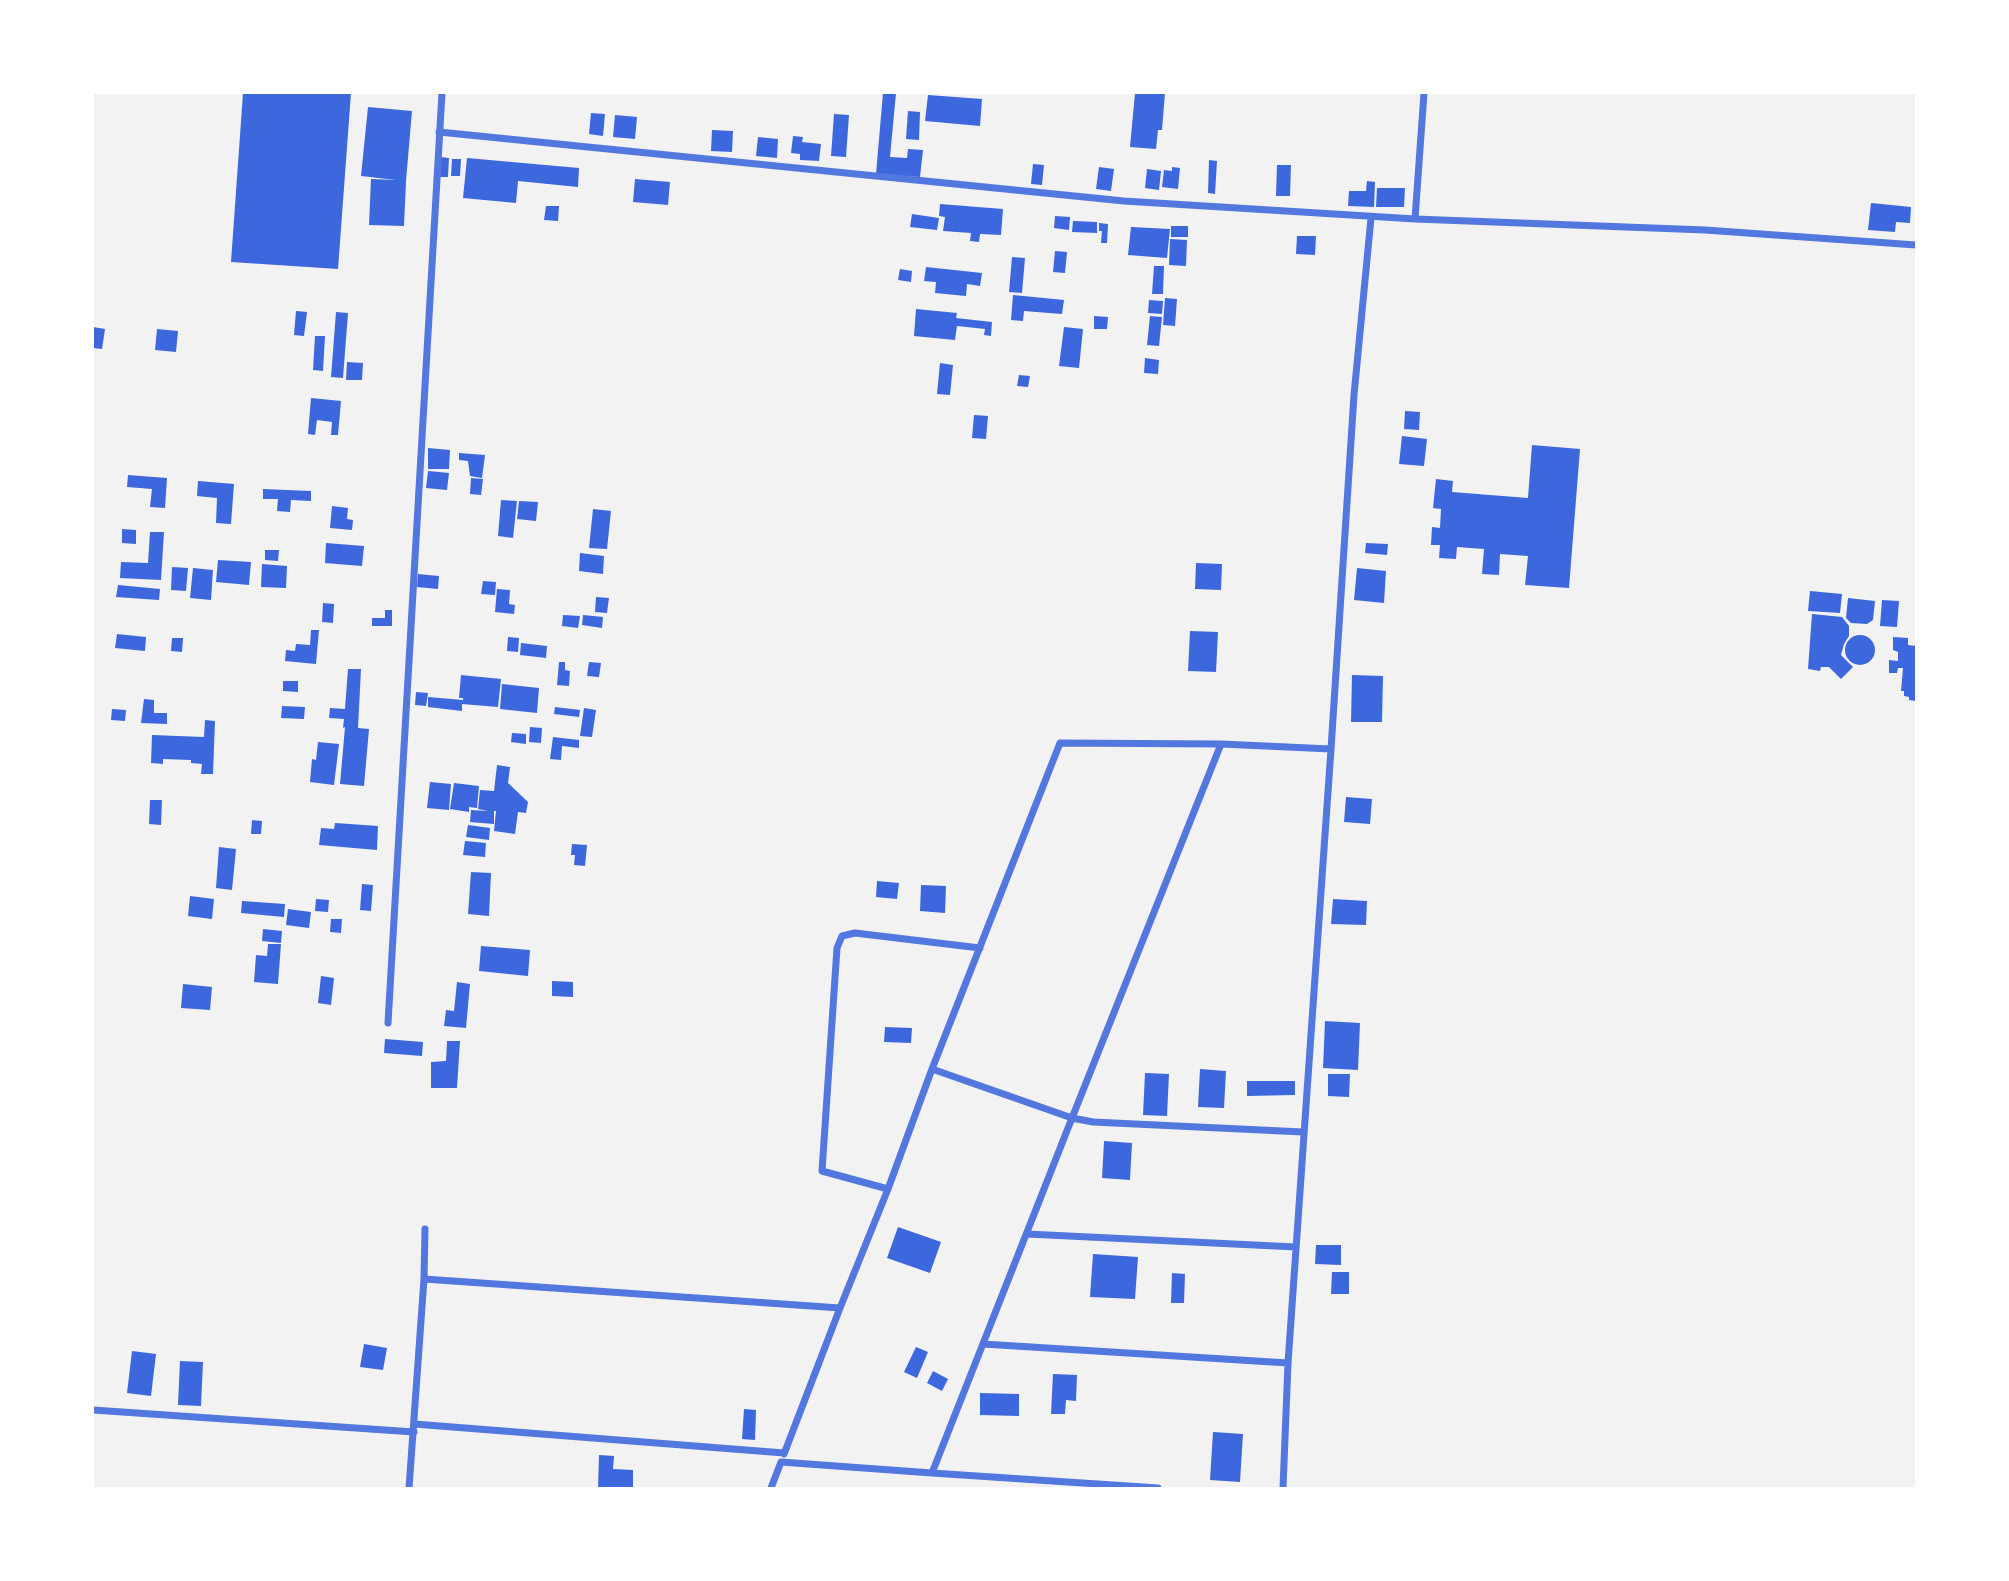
<!DOCTYPE html>
<style>
body{margin:0}
#map{position:relative;width:2009px;height:1581px;overflow:hidden;background:#f2f2f2;font-family:Figtree,sans-serif}
canvas{display:block}
.frame{position:absolute;inset:0;border:94px solid #fff;pointer-events:none}
</style>
<div id="map">
<canvas width="2009" height="1581"></canvas>
<div class="frame"></div>
</div>
<script>
const context = document.querySelector('canvas').getContext('2d');
context.lineJoin = 'round';
function paint(path, color) { context.fillStyle = color; context.fill(path, 'evenodd'); }
const poly = rows => new Path2D(rows.map(r => 'M' + r).join(''));
function stroke(path, color, width, dash) { context.strokeStyle = color; context.lineWidth = width; context.lineCap = dash ? 'butt' : 'round'; context.setLineDash(dash || []); context.stroke(path); }
paint(poly([
 [243,93,351,93,338,269,231,262],
 [883,93,896,93,890,157,907,158,908,149,923,150,920,177,876,174],
 [1135,93,1165,93,1162,130,1158,130,1156,149,1130,147],
 [928,95,982,99,980,126,925,121],
 [368,107,412,111,406,181,404,226,369,225,371,179,396,180,361,176],
 [908,111,920,112,919,140,906,139],
 [591,113,605,114,603,136,589,134],
 [834,114,849,115,846,157,831,156],
 [615,115,637,117,635,139,613,137],
 [712,130,733,131,732,152,711,151],
 [793,136,803,137,802,142,821,144,819,161,800,160,800,154,791,153],
 [758,137,778,139,777,158,756,156],
 [440,157,449,158,448,177,439,177],
 [467,158,579,168,578,187,518,181,516,203,463,198],
 [452,159,461,159,460,176,451,176],
 [1209,160,1217,161,1215,194,1208,193],
 [1033,164,1044,165,1042,185,1031,184],
 [1277,165,1291,165,1290,196,1276,196],
 [1099,167,1114,169,1111,191,1096,189],
 [1172,167,1180,168,1178,189,1162,187,1164,170,1172,171],
 [1147,169,1161,171,1159,190,1145,188],
 [635,179,670,182,668,205,633,202],
 [1367,181,1375,182,1374,207,1348,206,1349,191,1366,191],
 [1377,188,1405,188,1404,207,1376,207],
 [1871,203,1911,207,1910,223,1896,222,1895,232,1868,230],
 [940,204,1003,209,1001,235,980,234,979,242,970,241,971,233,943,231,945,217,939,216],
 [546,206,559,206,558,221,544,220],
 [912,214,939,218,937,230,910,227],
 [1055,216,1070,217,1069,230,1054,228],
 [1073,221,1097,222,1097,233,1072,232],
 [1099,223,1108,224,1107,243,1101,243,1102,231,1099,231],
 [1171,226,1188,226,1188,237,1171,237],
 [1131,227,1170,229,1167,258,1128,255],
 [1297,236,1316,236,1315,255,1296,254],
 [1170,239,1187,240,1186,266,1169,265],
 [1055,251,1067,252,1065,273,1053,272],
 [1012,257,1025,258,1022,293,1009,292],
 [1154,266,1164,266,1163,294,1152,294],
 [926,267,982,273,980,286,967,284,966,296,935,293,936,282,924,281],
 [900,269,912,271,911,282,898,280],
 [1013,295,1064,300,1062,314,1024,311,1023,321,1011,320],
 [1165,298,1177,299,1175,326,1163,325],
 [1149,300,1163,301,1162,314,1148,313],
 [916,309,957,313,956,318,992,322,991,336,984,335,985,329,957,326,955,340,914,336],
 [296,311,307,312,304,336,294,335],
 [336,312,348,313,343,378,331,377],
 [1094,316,1108,317,1107,329,1094,329],
 [1150,316,1162,317,1159,346,1147,345],
 [93,327,105,329,102,349,93,348],
 [1064,327,1083,329,1079,368,1059,366],
 [157,329,178,331,176,352,155,350],
 [315,336,325,336,323,371,313,370],
 [1145,358,1159,360,1158,374,1144,373],
 [347,362,363,363,362,380,346,380],
 [940,363,953,365,950,395,937,394],
 [1019,375,1030,376,1028,387,1017,386],
 [311,398,341,401,338,435,331,435,332,422,317,420,315,435,308,434],
 [1405,411,1420,412,1419,430,1404,429],
 [974,415,988,416,986,439,972,438],
 [1402,436,1427,439,1424,466,1399,464],
 [1532,445,1580,449,1569,588,1525,585,1528,556,1500,554,1499,575,1482,574,1484,549,1457,547,1456,559,1439,558,1440,545,1431,545,1432,527,1440,528,1441,509,1433,508,1436,479,1453,481,1452,492,1528,498],
 [428,448,450,450,449,469,428,469],
 [459,453,485,455,482,478,470,476,468,461,459,460],
 [428,471,449,473,447,490,426,488],
 [128,475,167,478,165,508,150,507,152,489,127,487],
 [471,478,483,479,481,495,470,494],
 [198,481,234,484,231,524,216,523,217,498,197,496],
 [263,489,311,491,311,501,291,500,290,512,277,511,278,499,263,499],
 [501,500,517,501,513,538,498,536],
 [519,501,538,502,536,521,517,519],
 [332,506,348,508,347,519,353,520,352,530,330,528],
 [593,509,611,511,607,549,589,548],
 [122,529,136,530,136,544,122,543],
 [150,532,164,532,161,580,120,578,121,562,148,563],
 [326,543,364,546,362,566,325,563],
 [1366,543,1388,544,1387,555,1365,553],
 [265,550,279,550,278,561,265,560],
 [580,553,604,556,603,574,579,571],
 [218,560,251,562,249,585,216,582],
 [1196,563,1222,564,1221,590,1195,589],
 [262,564,287,566,286,588,261,587],
 [172,567,188,568,186,591,171,590],
 [193,568,213,570,211,600,190,598],
 [1357,568,1386,571,1384,603,1354,600],
 [418,574,439,576,438,589,417,587],
 [483,581,496,582,495,595,481,594],
 [118,585,160,589,159,600,116,597],
 [497,589,510,590,509,604,515,605,514,614,495,612],
 [1810,591,1842,594,1840,613,1808,611],
 [596,597,609,598,607,613,595,612],
 [1848,598,1875,601,1873,620,1867,624,1851,623,1846,618],
 [1882,600,1899,601,1897,627,1880,626],
 [323,603,334,604,333,623,322,622],
 [385,610,392,610,392,626,372,626,372,618,385,618],
 [1812,614,1842,617,1849,626,1849,636,1844,644,1841,655,1853,667,1841,679,1829,667,1821,667,1820,671,1808,669],
 [563,615,580,616,578,628,562,626],
 [583,615,603,617,602,628,582,625],
 [311,630,319,630,316,664,285,661,286,650,295,651,296,644,310,645],
 [1190,631,1218,632,1216,672,1188,671],
 [117,634,146,637,145,651,115,648],
 '1845 650a15 15 0 1 1 30 0a15 15 0 1 1-30 0Z',
 [508,637,519,638,518,652,507,651],
 [1893,637,1908,638,1908,645,1916,646,1916,701,1909,700,1909,697,1904,696,1904,691,1901,691,1903,668,1898,668,1897,673,1889,673,1889,660,1898,661,1898,652,1893,650],
 [172,638,183,638,182,652,171,651],
 [521,643,547,646,546,658,520,655],
 [559,662,565,662,565,670,570,671,569,686,557,685],
 [589,662,601,663,599,677,587,676],
 [348,669,361,669,358,728,369,729,364,786,340,784,345,727,343,728,344,719,329,718,330,708,345,709],
 [461,675,501,679,498,707,462,704,462,711,428,707,428,697,463,700,463,698,459,698],
 [1352,675,1383,676,1382,722,1351,722],
 [283,681,298,681,298,692,283,691],
 [502,684,539,688,537,713,500,709],
 [416,692,428,693,426,706,415,705],
 [144,699,154,700,154,713,167,713,167,724,141,723],
 [282,706,305,707,304,719,281,718],
 [555,707,580,710,579,717,554,714],
 [584,708,596,710,592,737,580,736],
 [112,709,126,710,125,721,111,720],
 [205,720,215,721,213,774,201,774,202,764,191,763,191,760,163,759,163,764,151,763,152,735,204,737],
 [530,727,542,728,541,743,529,742],
 [512,733,526,734,526,744,511,742],
 [553,737,579,740,579,748,562,746,561,760,550,759],
 [318,742,339,744,334,785,310,782,312,759,316,760],
 [497,765,510,767,508,783,528,802,526,813,518,812,515,834,494,831,496,811,494,811,494,824,470,822,471,810,488,811,478,809,480,790,494,791],
 [430,782,451,784,449,810,427,808],
 [454,783,479,786,477,808,469,807,469,812,450,809],
 [1346,797,1372,799,1370,824,1344,822],
 [150,800,162,800,161,825,149,824],
 [252,820,262,821,261,834,251,834],
 [335,823,378,826,377,850,319,845,321,828,334,829],
 [468,825,490,828,489,840,466,837],
 [465,841,486,843,485,857,463,855],
 [572,844,587,845,585,866,574,865,575,855,571,855],
 [219,847,236,849,232,890,216,888],
 [471,872,491,873,489,916,468,914],
 [877,881,899,883,897,899,876,897],
 [362,884,373,885,371,911,360,910],
 [921,885,946,886,945,913,920,911],
 [190,896,214,899,212,919,188,916],
 [316,899,329,900,328,912,315,911],
 [1333,899,1367,901,1366,925,1331,924],
 [242,901,285,904,284,917,241,913],
 [288,909,311,912,309,928,286,925],
 [331,919,342,919,341,933,330,932],
 [263,929,282,931,281,943,262,941],
 [268,944,281,944,278,984,254,982,256,955,267,956],
 [481,946,530,950,528,976,479,971],
 [321,976,334,978,331,1005,318,1003],
 [552,981,573,982,573,997,552,996],
 [457,982,470,984,466,1028,444,1026,446,1010,454,1011],
 [183,984,212,987,210,1010,181,1008],
 [1325,1021,1360,1023,1358,1070,1323,1068],
 [885,1027,912,1028,911,1043,884,1042],
 [385,1039,423,1042,422,1056,384,1053],
 [447,1041,460,1041,457,1088,431,1088,431,1062,446,1061],
 [1200,1069,1226,1071,1224,1108,1198,1107],
 [1145,1073,1169,1074,1167,1116,1143,1115],
 [1328,1074,1350,1074,1349,1097,1328,1096],
 [1247,1081,1295,1081,1295,1095,1247,1096],
 [1104,1141,1132,1143,1130,1180,1102,1178],
 [898,1227,941,1242,930,1273,887,1258],
 [1316,1245,1341,1245,1341,1265,1315,1264],
 [1093,1254,1138,1257,1135,1299,1090,1297],
 [1332,1272,1349,1272,1349,1294,1331,1294],
 [1172,1273,1185,1274,1184,1303,1171,1303],
 [364,1344,387,1348,383,1370,360,1367],
 [916,1347,928,1352,917,1378,904,1372],
 [132,1351,156,1354,151,1396,127,1393],
 [180,1361,203,1362,201,1406,178,1405],
 [933,1371,948,1379,942,1391,927,1383],
 [1053,1374,1077,1375,1076,1401,1066,1400,1065,1414,1051,1414],
 [980,1393,1019,1394,1019,1416,980,1415],
 [744,1409,756,1410,755,1440,742,1439],
 [1213,1432,1243,1434,1240,1482,1210,1480],
 [599,1455,614,1456,613,1469,633,1470,633,1488,598,1488]
]), '#3d67dc');
stroke(poly([
 [439,132,1124,201,1415,219,1424,93],
 [1415,219,1705,230,1916,245],
 [1331,749,1354,395,1371,218],
 [388,1023,442,93],
 [932,1069,1060,743,1221,744],
 [888,1189,822,1171,837,948,842,936,855,933,980,948],
 [1027,1234,1296,1247],
 [424,1279,425,1229],
 [983,1344,1288,1363],
 [93,1410,414,1432],
 [414,1424,784,1453],
 [784,1454,840,1308],
 [932,1473,1158,1488],
 [409,1488,424,1279,840,1308,888,1189,932,1069,1072,1118,1221,744,1331,749,1288,1363,1283,1488],
 [771,1488,781,1462,932,1473,1072,1118,1093,1122,1303,1132]
]), '#5277de', 7);
</script>
